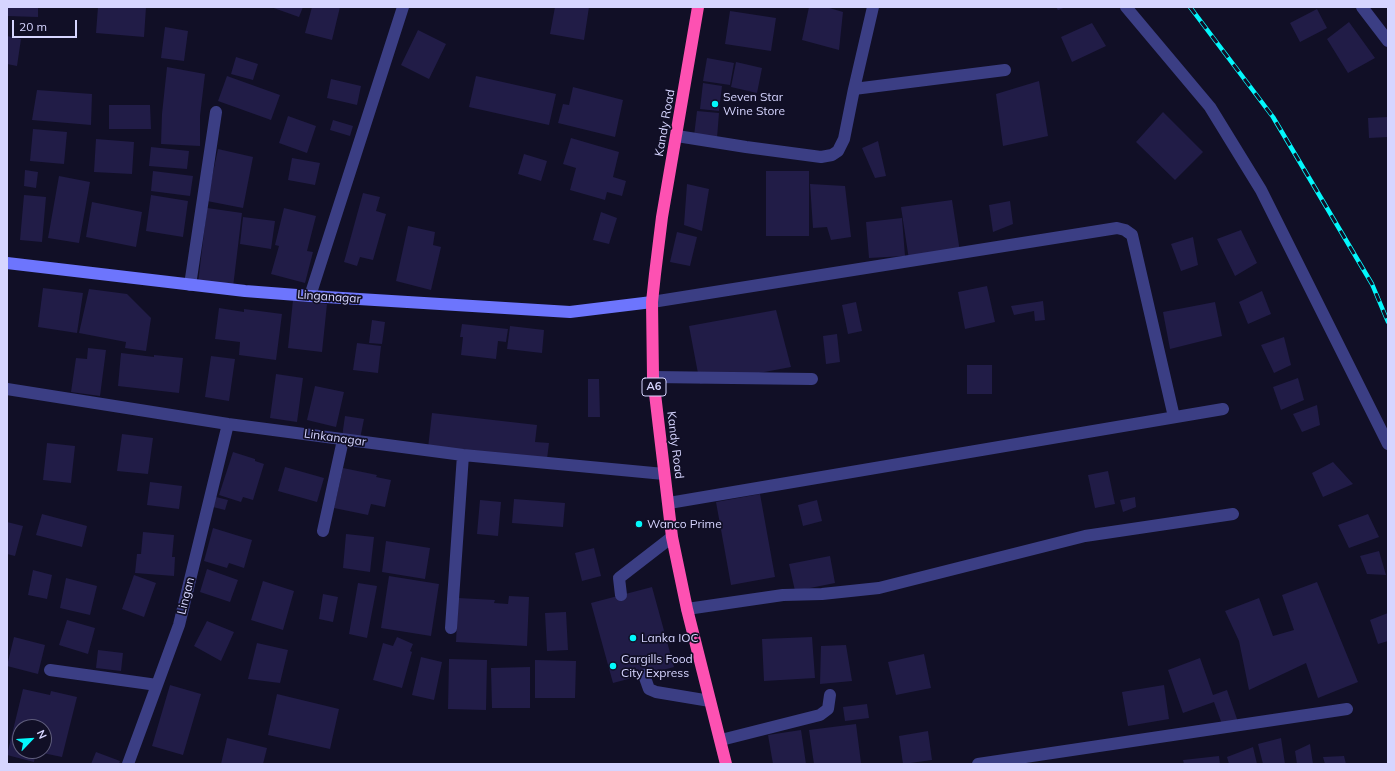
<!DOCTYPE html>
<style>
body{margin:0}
#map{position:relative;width:1395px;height:771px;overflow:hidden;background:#110f26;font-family:Mulish,sans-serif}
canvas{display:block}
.frame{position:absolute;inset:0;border:8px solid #d6d5ff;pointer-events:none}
.north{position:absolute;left:12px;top:719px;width:40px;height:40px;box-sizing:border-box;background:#110f26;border:1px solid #605e7d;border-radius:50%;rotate:65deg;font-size:11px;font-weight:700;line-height:16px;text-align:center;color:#d6d5ff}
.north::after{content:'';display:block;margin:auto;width:14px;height:18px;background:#03f8fc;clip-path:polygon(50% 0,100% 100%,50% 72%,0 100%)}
.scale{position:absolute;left:12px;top:20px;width:65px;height:18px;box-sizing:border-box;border:2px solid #d6d5ff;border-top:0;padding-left:5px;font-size:12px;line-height:14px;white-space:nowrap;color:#d6d5ff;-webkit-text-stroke:3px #110f26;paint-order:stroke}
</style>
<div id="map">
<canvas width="1395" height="771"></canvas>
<div class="frame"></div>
<div class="north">N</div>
<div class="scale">20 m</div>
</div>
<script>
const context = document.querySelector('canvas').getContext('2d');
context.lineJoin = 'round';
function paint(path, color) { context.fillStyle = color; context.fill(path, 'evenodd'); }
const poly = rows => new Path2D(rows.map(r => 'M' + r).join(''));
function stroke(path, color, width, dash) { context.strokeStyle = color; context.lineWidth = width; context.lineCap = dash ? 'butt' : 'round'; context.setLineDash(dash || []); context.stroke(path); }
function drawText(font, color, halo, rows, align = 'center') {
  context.font = font + ' Mulish,sans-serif'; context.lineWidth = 3.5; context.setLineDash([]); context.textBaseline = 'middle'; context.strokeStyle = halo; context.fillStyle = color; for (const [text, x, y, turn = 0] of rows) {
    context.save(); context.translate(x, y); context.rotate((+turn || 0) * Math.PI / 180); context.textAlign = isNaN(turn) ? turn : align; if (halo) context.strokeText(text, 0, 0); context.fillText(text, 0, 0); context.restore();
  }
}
paint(poly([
 [7,7,38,7,38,17,7,16],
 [98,7,146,7,144,37,96,33],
 [271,7,303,7,299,17],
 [312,7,340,7,332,40,305,33],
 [555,7,589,7,584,40,550,34],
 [809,7,826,7,843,12,839,50,802,40],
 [1056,7,1066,7,1058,10],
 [1317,9,1327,28,1300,42,1290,23],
 [730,11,776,18,771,51,725,44],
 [1349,22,1375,58,1348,73,1327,39],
 [1092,23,1106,46,1072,62,1061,37],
 [165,27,188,31,184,61,161,58],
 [418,30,446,44,429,79,401,65],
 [7,36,21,39,17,66,7,64],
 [236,57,258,64,253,80,231,74],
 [707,58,734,63,730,85,703,81],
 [736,62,762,68,757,93,731,87],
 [167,67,205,74,200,116,200,146,161,144,162,114],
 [227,76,280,95,271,120,218,101],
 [476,76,556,94,549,125,469,107],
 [331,79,361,86,357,105,327,98],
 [1039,81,1048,136,1003,146,996,94],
 [703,83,722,86,719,111,700,109],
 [573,87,623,100,615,137,558,123,563,104,569,105],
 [37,90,92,94,91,125,32,120],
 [109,105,150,105,151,129,109,129],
 [697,111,719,113,717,138,694,136],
 [1163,112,1203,152,1175,180,1136,142],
 [288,116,316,126,307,153,279,143],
 [1388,117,1388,137,1369,138,1368,118],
 [333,120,353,126,350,136,330,130],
 [33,129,67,132,64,164,30,161],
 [571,138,619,152,613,177,626,181,622,196,607,192,605,200,570,190,576,168,563,164],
 [96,139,134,142,132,174,94,172],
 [878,141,886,176,875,178,862,148],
 [151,147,189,151,187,169,149,166],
 [218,149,253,157,243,208,207,201],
 [524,154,547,161,541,181,518,174],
 [292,158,320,163,315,185,288,180],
 [25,170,38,172,36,188,24,186],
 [153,171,193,176,190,196,151,191],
 [766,171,809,171,809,236,766,236],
 [59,176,90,182,79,243,48,238],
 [687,184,709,189,702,231,684,225],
 [810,184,845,186,851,237,831,240,827,227,813,228],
 [363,193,380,197,376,211,386,214,373,260,360,257,357,266,344,262],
 [24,195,46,197,42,242,20,240],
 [151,195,188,201,183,237,146,231],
 [952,200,960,252,909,260,901,207],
 [1010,201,1013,224,993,232,989,205],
 [92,202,142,212,136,247,86,237],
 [207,208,242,213,233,287,198,283],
 [284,208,316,216,307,251,313,252,305,283,271,274,279,246,275,245],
 [601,212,617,218,609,244,593,240],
 [243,217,275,221,271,249,240,244],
 [902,218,905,256,869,258,866,222],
 [408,226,435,232,433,245,441,247,431,290,396,281],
 [1241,230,1257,263,1235,276,1217,239],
 [677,232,697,237,690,266,670,262],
 [1193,237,1198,265,1181,271,1171,244],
 [987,286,995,322,965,329,958,292],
 [43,288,83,293,77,333,38,327],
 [89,289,127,294,151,318,146,351,125,348,126,342,79,333],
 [1262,291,1271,314,1248,324,1239,302],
 [293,300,327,304,322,352,288,348],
 [1043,301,1045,320,1035,321,1034,311,1014,315,1011,306],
 [856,302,862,331,848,334,842,305],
 [1215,302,1222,336,1170,349,1163,312],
 [219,308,244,312,244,309,282,314,276,360,239,355,240,342,215,339],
 [776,310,791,367,700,384,689,326],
 [372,320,385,322,382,344,369,343],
 [462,324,508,329,506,342,498,341,496,359,461,355,463,337,460,337],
 [510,326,544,330,542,353,507,349],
 [837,334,840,362,826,364,823,336],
 [1284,337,1291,365,1274,373,1261,345],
 [357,343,381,346,378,373,353,370],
 [88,348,106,350,100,396,71,392,76,358,87,359],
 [121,353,154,357,154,355,183,358,179,393,118,386],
 [211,356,235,359,229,401,205,397],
 [967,365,992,365,992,394,967,394],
 [276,374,303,378,297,422,270,418],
 [1298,378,1304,400,1281,410,1273,387],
 [588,379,599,379,600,417,588,417],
 [315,386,344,392,336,427,307,420],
 [1317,405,1320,425,1302,432,1293,414],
 [432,413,537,425,535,442,549,443,547,459,428,448],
 [345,416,364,419,360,439,342,437],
 [122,434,153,438,148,474,117,471],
 [47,443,75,446,71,483,43,480],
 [233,452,255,459,255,461,264,464,253,500,243,497,241,502,219,495],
 [1333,462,1353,484,1323,497,1312,473],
 [285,467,324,478,317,502,278,491],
 [343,468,377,475,376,477,391,480,385,507,371,504,368,515,334,508],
 [1108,471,1115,504,1095,508,1088,475],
 [150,482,182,486,179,509,147,505],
 [760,494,775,577,731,585,716,502],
 [216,497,228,500,225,510,213,507],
 [1135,497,1136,507,1123,512,1120,500],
 [514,499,565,503,563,527,512,523],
 [480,500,501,502,498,536,477,534],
 [817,500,822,521,803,526,798,505],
 [42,514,87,526,82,547,36,535],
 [1368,514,1379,537,1349,548,1338,525],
 [7,522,23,526,15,556,7,554],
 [213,528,252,540,244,568,229,563,227,568,204,561],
 [143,532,174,535,172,557,175,557,174,576,135,573,137,554,141,554],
 [346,534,374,537,370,572,343,568],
 [386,541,430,548,425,579,382,572],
 [594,548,601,576,582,581,575,553],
 [1379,551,1386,575,1367,574,1360,556],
 [830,556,835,583,795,591,789,564],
 [207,569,238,580,230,602,200,592],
 [33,570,52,575,47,599,28,595],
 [134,575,156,583,144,617,122,609],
 [389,576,439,584,431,636,381,628],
 [66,578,97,586,90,615,60,608],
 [263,581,294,591,283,630,251,620],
 [1317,582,1358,682,1318,698,1306,663,1249,690,1239,641,1225,611,1259,598,1273,636,1294,630,1282,595],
 [358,583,377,586,367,638,349,634],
 [652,587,674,667,613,683,591,603],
 [323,594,338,597,333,622,319,619],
 [509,596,529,597,527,646,456,642,458,598,495,600,494,603,508,604],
 [566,612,568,650,547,651,545,613],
 [1388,613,1388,641,1378,644,1370,620],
 [67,620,95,628,88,654,59,645],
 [207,621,234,632,221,661,194,646],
 [14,637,45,645,38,674,7,666],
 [397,637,413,644,410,651,412,652,402,688,373,680,383,643,393,646],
 [812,637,815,678,764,681,762,639],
 [257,643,288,650,280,683,248,679],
 [846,645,852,681,820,684,821,646],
 [98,650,123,653,121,671,96,668],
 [924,654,931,688,896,695,888,662],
 [421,657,442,662,434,700,412,695],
 [1200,658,1213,695,1227,690,1238,722,1223,727,1214,702,1183,713,1168,670],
 [449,659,487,660,486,710,448,709],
 [535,660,576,661,575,698,535,698],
 [530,667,530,708,492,708,491,668],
 [170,685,201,694,183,755,152,746],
 [1164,685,1169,719,1128,726,1122,692],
 [23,689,50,695,51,691,77,697,62,757,38,752,44,751,44,727,20,727,20,751,36,751,34,762,7,755],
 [277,694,339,709,330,749,268,735],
 [867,704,869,718,845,721,843,707],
 [856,724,861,763,814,764,809,730],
 [801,730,806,764,773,764,768,735],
 [928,731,932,760,903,764,899,736],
 [227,738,267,748,263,764,221,764],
 [1281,738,1285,764,1263,764,1258,744],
 [1310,744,1313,764,1297,764,1295,751],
 [1253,747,1257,764,1229,764,1227,757],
 [96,752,120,761,119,764,91,764],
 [1219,756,1220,764,1184,764,1183,760],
 [1344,756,1346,764,1325,764,1323,757]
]), '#211c47');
stroke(poly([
 [621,595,619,578,672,537],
 [644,675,649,689,656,692,710,701]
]), '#3b3e84', 12);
stroke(poly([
 [1126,7,1210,107,1261,190,1388,444],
 [1362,7,1388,41],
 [854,89,1005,70],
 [677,136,746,147,821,157,832,155,838,151,844,139,854,89,873,7],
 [190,285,216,112],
 [310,296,403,7],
 [652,302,1117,228,1125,230,1132,235,1174,417],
 [653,377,812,379],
 [7,389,228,424,463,455,664,474],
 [669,503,1223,409],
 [323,531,343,440],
 [687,609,783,595,822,594,879,588,1085,536,1233,514],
 [451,628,463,455],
 [50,670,157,685],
 [721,740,820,715,828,709,830,695],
 [128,764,179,625,228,424],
 [978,764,1347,709]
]), '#3b3e84', 12);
stroke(poly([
 [7,263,245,291,310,296,570,312,652,302]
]), '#6d75fd', 12);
stroke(poly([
 [698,7,662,217,655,274,652,302,653,377,672,537,687,609,726,764]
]), '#fd51b2', 12);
const rail = poly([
 [1190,7,1273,117,1372,284,1388,322]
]);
stroke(rail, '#03f8fc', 4.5);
stroke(rail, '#110f26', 3, [9]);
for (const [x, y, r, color] of [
 [715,104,4,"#03f8fc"],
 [639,524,4,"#03f8fc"],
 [633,638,4,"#03f8fc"],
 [613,666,4,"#03f8fc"]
]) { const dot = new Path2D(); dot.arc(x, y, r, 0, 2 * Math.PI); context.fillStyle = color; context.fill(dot); stroke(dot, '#110f26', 1.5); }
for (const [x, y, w] of [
 [654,387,24]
]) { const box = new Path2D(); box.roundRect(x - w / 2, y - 9, w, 18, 3); context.fillStyle = '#110f26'; context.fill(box); stroke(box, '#d6d5ff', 1); }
drawText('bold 11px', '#d6d5ff', null, [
 ["A6",654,387]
]);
drawText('12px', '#d6d5ff', '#110f26', [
 ["Seven Star",723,97],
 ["Wine Store",723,111],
 ["Wanco Prime",647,524],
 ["Lanka IOC",641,638],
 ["Cargills Food",621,659],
 ["City Express",621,673]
], 'left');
drawText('12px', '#d6d5ff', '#110f26', [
 ["Kandy Road",665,123,-80],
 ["Linganagar",329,297,4],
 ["Linkanagar",335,438,8],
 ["Kandy Road",675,445,83],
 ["Lingan",186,596,-76]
]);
</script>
